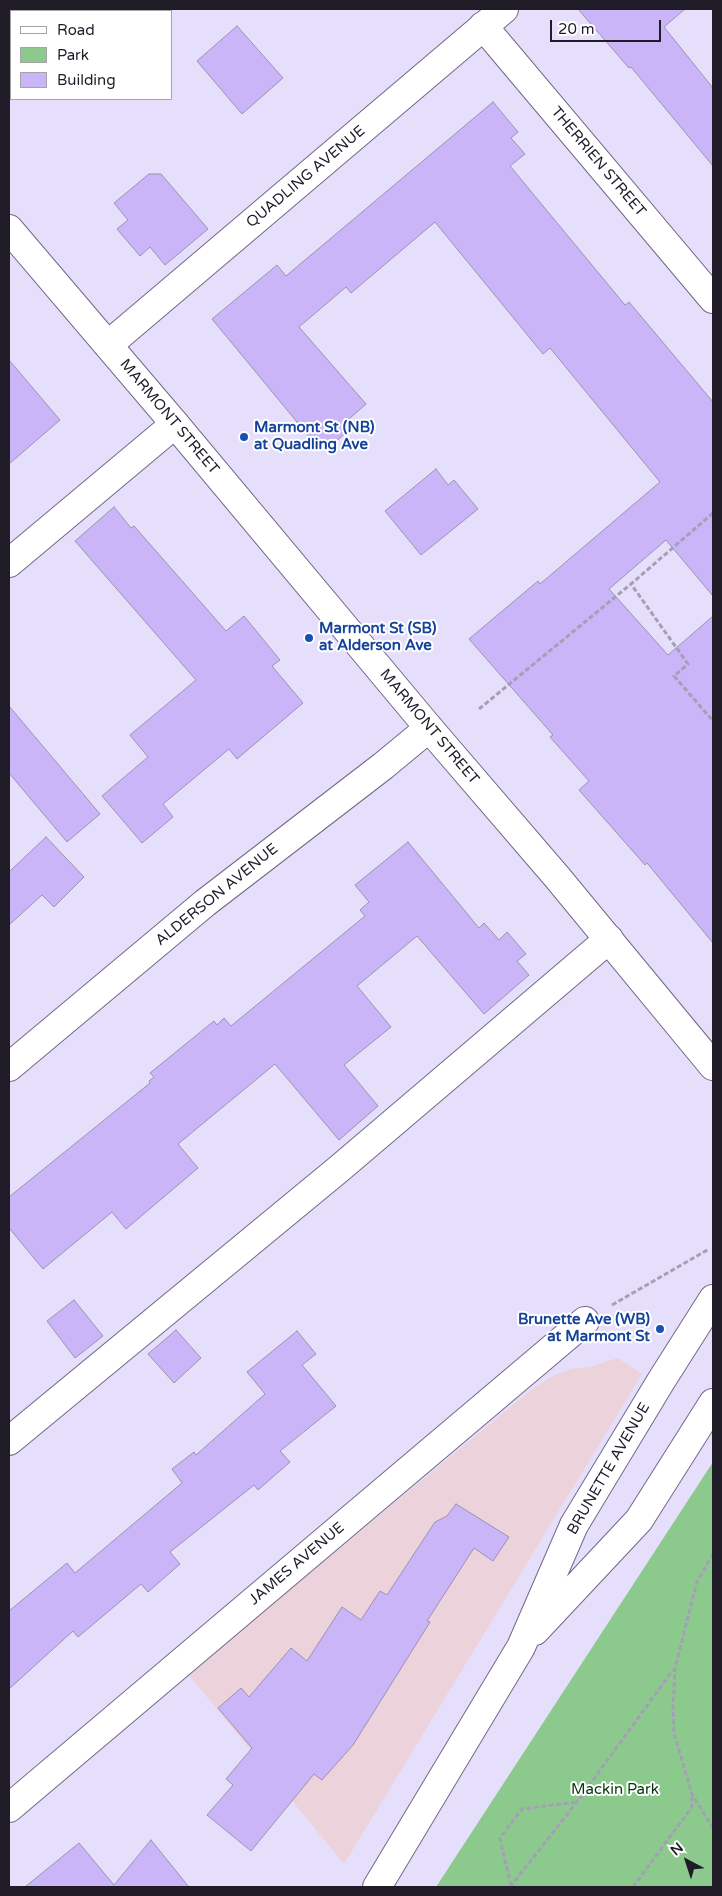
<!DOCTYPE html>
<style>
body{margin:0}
#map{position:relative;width:722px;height:1896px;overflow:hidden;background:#e6dffb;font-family:"Varela Round",sans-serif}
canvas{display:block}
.frame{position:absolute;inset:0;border:10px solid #1f1c28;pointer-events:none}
.legend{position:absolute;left:10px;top:10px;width:162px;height:90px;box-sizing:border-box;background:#fff;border:1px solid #a5a4a9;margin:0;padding:6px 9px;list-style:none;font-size:15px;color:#1f1c28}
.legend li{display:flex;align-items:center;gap:10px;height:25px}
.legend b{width:25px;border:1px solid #a5a4a9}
.north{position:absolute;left:662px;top:1836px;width:50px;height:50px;-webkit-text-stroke:4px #fff;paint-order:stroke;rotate:320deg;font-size:14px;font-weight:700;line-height:20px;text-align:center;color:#1f1c28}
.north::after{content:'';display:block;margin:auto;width:18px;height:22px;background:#1f1c28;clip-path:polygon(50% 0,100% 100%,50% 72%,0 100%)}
.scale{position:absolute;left:550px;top:20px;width:111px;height:22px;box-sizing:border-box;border:2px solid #1f1c28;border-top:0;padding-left:6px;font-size:15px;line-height:18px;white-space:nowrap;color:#1f1c28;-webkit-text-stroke:4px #fff;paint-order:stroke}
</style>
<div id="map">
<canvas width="722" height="1896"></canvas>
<div class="frame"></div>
<ul class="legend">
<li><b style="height:6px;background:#fff"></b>Road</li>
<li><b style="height:14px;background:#8bca8c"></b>Park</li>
<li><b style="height:14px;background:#c9b5f8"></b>Building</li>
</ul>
<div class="north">N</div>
<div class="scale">20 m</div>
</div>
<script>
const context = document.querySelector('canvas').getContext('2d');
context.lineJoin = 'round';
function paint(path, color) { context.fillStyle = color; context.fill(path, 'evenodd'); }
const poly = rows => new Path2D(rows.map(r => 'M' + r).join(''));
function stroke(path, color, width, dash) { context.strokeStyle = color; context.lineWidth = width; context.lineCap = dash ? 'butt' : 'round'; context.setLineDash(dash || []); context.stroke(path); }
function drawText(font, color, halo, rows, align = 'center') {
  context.font = font + ' "Varela Round",sans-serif'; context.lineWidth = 4; context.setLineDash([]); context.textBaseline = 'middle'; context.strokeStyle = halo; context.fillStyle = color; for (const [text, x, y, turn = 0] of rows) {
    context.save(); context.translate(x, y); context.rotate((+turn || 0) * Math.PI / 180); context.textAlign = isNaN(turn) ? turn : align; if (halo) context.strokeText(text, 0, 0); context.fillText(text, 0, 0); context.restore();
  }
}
paint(poly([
 [618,1358,642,1374,344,1864,188,1674,532,1389,552,1376,571,1369,590,1367]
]), '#ecd2db');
paint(poly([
 [713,1462,713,1887,436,1887]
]), '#8bca8c');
const building = poly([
 [578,9,685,9,664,27,713,88,713,166,631,67,629,68,578,9],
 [237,26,283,78,242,114,197,61,237,26],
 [493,102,518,132,511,138,525,154,510,166,625,305,629,302,713,402,713,596,666,540,609,589,668,655,713,616,713,943,647,863,645,865,579,790,589,781,550,737,553,735,469,639,538,581,540,584,660,482,550,348,543,354,435,222,351,293,346,287,299,327,366,404,349,419,355,425,326,450,314,436,311,439,212,319,277,265,286,276,493,102],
 [149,174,161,174,208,229,165,265,150,247,140,256,117,229,128,220,114,203,149,174],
 [9,360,60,420,9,464,9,360],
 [436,469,448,485,454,480,478,509,421,555,385,511,436,469],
 [114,507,131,528,134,526,226,631,244,616,280,660,272,666,303,703,237,759,229,749,163,804,173,817,142,843,102,796,148,757,130,735,196,680,75,541,114,507],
 [9,706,100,814,67,842,9,773,9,706],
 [46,837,84,877,54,907,42,895,9,925,9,872,46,837],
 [408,842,479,928,484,923,499,940,507,932,526,954,517,961,529,975,484,1014,417,936,357,986,391,1027,344,1065,378,1106,339,1140,275,1064,178,1144,198,1168,126,1229,112,1212,43,1269,9,1228,9,1197,150,1083,149,1081,154,1077,150,1073,214,1021,217,1025,224,1018,231,1026,365,916,360,910,369,902,355,885,408,842],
 [74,1300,103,1336,75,1358,47,1321,74,1300],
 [176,1330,201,1358,174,1383,148,1354,176,1330],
 [297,1331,316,1354,302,1365,336,1406,280,1451,290,1462,258,1490,254,1485,170,1552,180,1564,148,1592,141,1584,78,1637,73,1631,9,1689,9,1611,67,1563,75,1573,182,1483,172,1469,194,1452,196,1455,265,1394,247,1372,297,1331],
 [456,1504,509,1537,493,1561,474,1548,427,1621,430,1622,353,1745,322,1780,314,1774,251,1851,207,1815,233,1785,226,1779,252,1748,218,1708,241,1688,249,1697,291,1648,307,1661,342,1607,361,1620,380,1591,387,1595,435,1522,447,1516,456,1504],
 [151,1840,189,1887,25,1887,79,1843,114,1885,151,1840]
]);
paint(building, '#c9b5f8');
stroke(building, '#9b92b2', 1);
const minor = poly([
 [483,26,713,299],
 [108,345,504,9],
 [9,563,175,424],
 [9,1067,205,903,383,766,429,728],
 [9,1441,340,1168,609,939],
 [9,1808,585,1321]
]);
const major = poly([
 [9,229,175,424,429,728,557,877,713,1066],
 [535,1631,639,1520,713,1403],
 [377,1887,521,1647,574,1525,661,1381,713,1299]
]);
stroke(minor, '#726987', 30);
stroke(major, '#726987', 30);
stroke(poly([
 [713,513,631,584,688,664,674,676,713,721],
 [479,709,631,584],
 [612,1305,709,1249],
 [713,1554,697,1582,675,1668,673,1708,674,1733,692,1794,713,1828],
 [511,1886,500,1838,522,1809,577,1802],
 [510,1887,577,1802,673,1670],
 [633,1887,692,1807,692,1794]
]), '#a59fb6', 3, [5, 2.5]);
stroke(minor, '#fff', 28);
stroke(major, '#fff', 28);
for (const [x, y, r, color] of [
 [244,437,5,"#1a4fb4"],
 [309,638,5,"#1a4fb4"],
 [660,1329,5,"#1a4fb4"]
]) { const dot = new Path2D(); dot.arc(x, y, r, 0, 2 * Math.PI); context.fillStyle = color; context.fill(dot); stroke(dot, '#fff', 2); }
drawText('15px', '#1f1c28', '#fff', [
 ["THERRIEN STREET",598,162,50],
 ["QUADLING AVENUE",306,177,-40],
 ["MARMONT STREET",169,417,50],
 ["MARMONT STREET",429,727,50],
 ["ALDERSON AVENUE",217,895,-39],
 ["BRUNETTE AVENUE",609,1469,-60],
 ["JAMES AVENUE",297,1564,-40]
]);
drawText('bold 15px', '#164399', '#fff', [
 ["Marmont St (NB)",254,428],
 ["at Quadling Ave",254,445],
 ["Marmont St (SB)",319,629],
 ["at Alderson Ave",319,646],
 ["Brunette Ave (WB)",650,1320,"right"],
 ["at Marmont St",650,1337,"right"]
], 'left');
drawText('15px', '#023609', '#fff', [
 ["Mackin Park",615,1790]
]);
</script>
